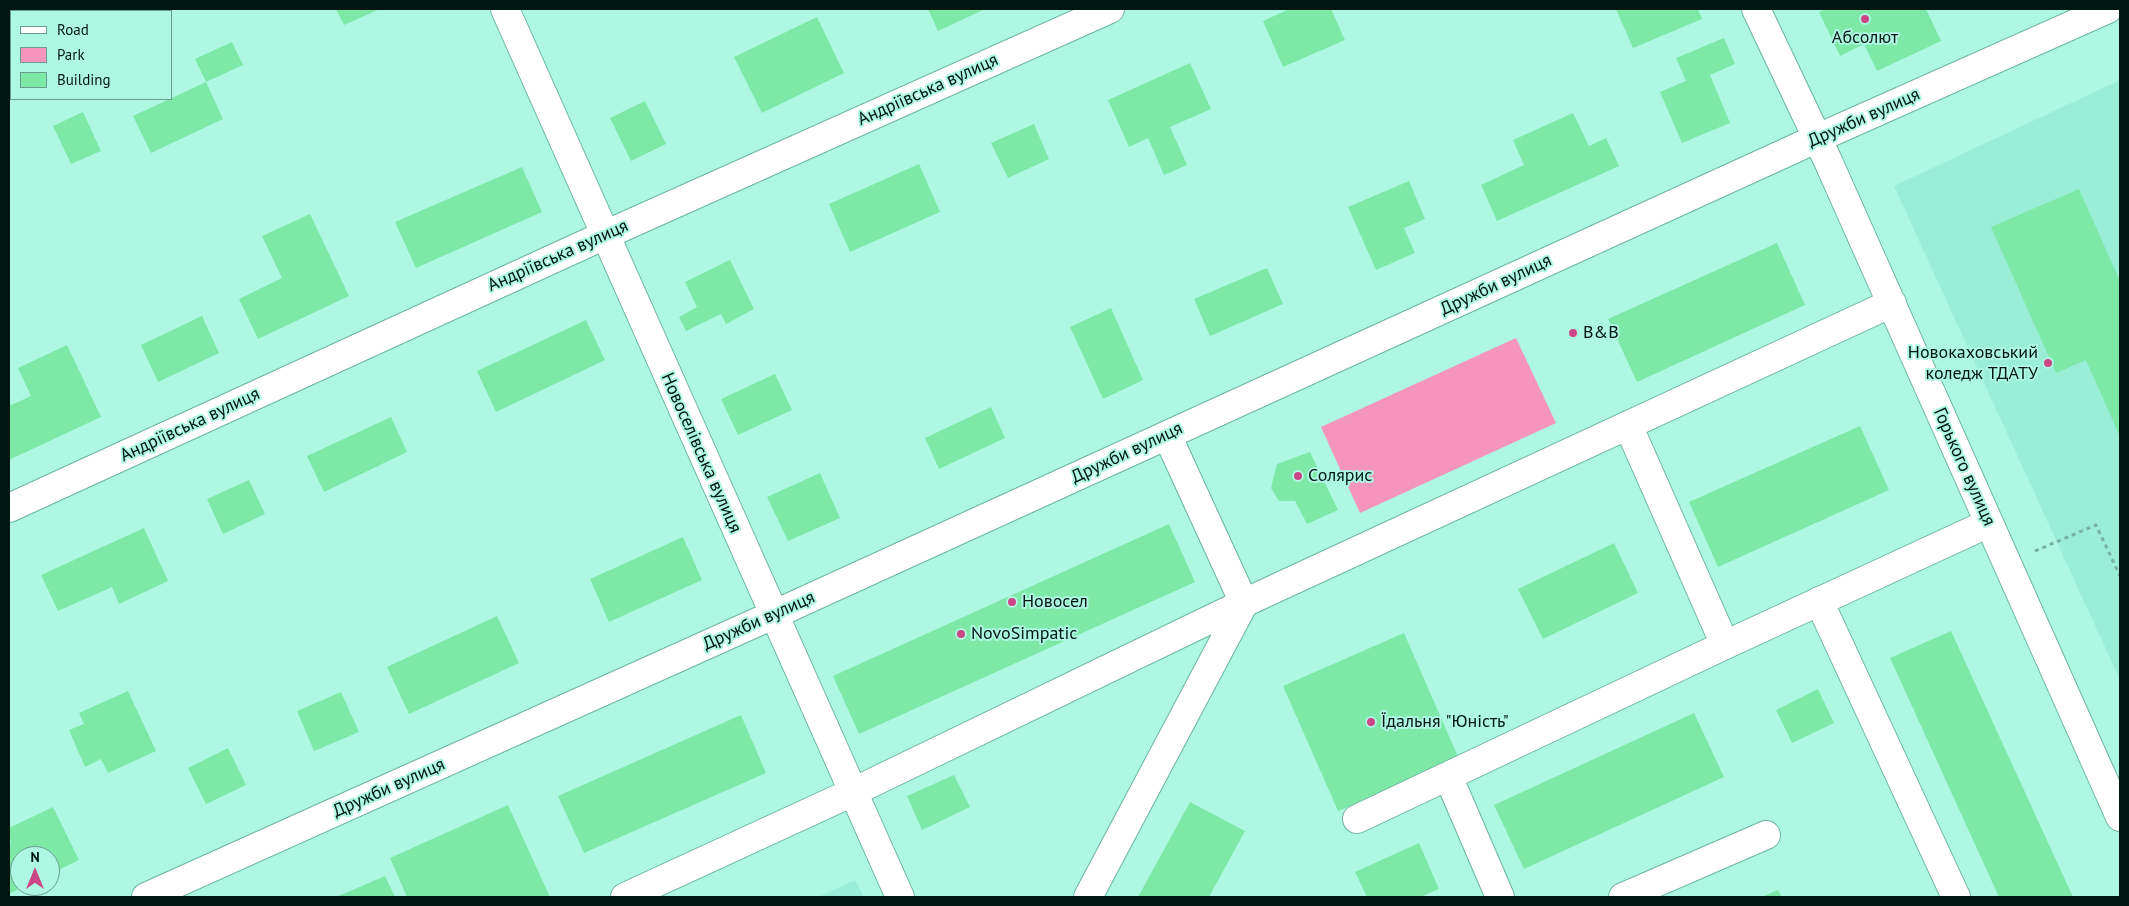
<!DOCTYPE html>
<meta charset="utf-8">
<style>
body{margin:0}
#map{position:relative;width:2129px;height:906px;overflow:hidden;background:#aef8e3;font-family:"PT Sans",sans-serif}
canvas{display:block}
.frame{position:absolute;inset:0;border:10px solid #001711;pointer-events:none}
.legend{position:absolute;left:10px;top:10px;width:162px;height:90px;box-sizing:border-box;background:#aef8e3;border:1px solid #689e8f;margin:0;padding:6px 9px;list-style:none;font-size:15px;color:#001711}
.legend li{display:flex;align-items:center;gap:10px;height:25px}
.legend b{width:25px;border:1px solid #689e8f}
.north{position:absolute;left:10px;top:846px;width:50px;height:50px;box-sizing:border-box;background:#aef8e3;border:1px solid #689e8f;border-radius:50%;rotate:0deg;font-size:14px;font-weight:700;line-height:20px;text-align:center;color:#001711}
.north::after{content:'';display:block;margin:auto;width:18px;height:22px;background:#cc4584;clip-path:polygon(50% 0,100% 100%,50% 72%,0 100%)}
</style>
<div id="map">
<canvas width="2129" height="906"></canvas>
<div class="frame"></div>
<ul class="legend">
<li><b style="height:6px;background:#fff"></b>Road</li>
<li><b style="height:14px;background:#f595bb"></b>Park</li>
<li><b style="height:14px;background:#7ee8a7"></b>Building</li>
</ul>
<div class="north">N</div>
</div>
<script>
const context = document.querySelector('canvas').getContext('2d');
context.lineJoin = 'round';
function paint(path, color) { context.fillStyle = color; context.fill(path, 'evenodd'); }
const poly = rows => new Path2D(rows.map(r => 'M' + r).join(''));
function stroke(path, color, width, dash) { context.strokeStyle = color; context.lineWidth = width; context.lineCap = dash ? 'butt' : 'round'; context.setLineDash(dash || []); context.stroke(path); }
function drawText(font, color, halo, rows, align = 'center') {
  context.font = font + ' "PT Sans",sans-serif'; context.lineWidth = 4; context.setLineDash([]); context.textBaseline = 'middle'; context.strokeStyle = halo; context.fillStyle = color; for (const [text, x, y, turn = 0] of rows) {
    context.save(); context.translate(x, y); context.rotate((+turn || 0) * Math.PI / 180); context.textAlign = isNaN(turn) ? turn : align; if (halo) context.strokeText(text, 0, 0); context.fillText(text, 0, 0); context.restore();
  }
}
paint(poly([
 [2120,80,2120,680,1894,186],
 [855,880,864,897,818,897]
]), '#9aeed7');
paint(poly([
 [1516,338,1556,423,1360,513,1321,427]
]), '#f595bb');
paint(poly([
 [336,9,380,9,344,25],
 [928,9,985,9,938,31],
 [1289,9,1331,9,1345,40,1283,67,1263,21],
 [1616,9,1698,9,1702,19,1633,48],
 [1826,9,1926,9,1941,41,1877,71,1864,44,1840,56,1819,12],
 [817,17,844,73,762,113,734,57],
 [1724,38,1735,64,1710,75,1730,123,1682,143,1660,92,1686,81,1676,58],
 [232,42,243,65,206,82,223,119,151,153,133,116,206,82,195,59],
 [1190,63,1211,109,1170,127,1187,165,1164,175,1148,138,1129,147,1108,100],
 [645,101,666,144,631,161,610,118],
 [83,112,101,151,71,164,53,126],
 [1573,113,1589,146,1606,138,1619,166,1497,221,1481,185,1524,165,1513,140],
 [1034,124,1049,159,1008,178,991,143],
 [919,164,940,212,850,252,829,204],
 [522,167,542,212,416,268,395,222],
 [1409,181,1425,219,1404,228,1415,253,1376,270,1348,207],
 [2079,189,2120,281,2120,437,2086,360,2056,373,1991,227],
 [310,214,349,296,258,339,239,299,282,278,262,236],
 [1777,243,1805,305,1637,382,1608,319],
 [730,260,754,309,726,324,721,314,686,331,679,317,697,307,685,282],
 [1267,268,1283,304,1210,336,1194,299],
 [1111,308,1143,380,1103,399,1070,327],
 [202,316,219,353,158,382,141,345],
 [586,320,605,360,496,412,477,371],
 [67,345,101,417,9,460,9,406,31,396,18,368],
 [775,374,792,410,738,435,721,399],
 [991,407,1005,438,939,469,925,438],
 [391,417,407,452,324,492,307,456],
 [1860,426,1889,490,1718,567,1689,502],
 [1310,452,1338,510,1307,524,1295,501,1279,501,1271,488,1277,464],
 [820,473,840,518,788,541,767,497],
 [249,480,265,514,223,534,207,499],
 [1169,524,1195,582,859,734,833,676],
 [144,528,168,581,119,604,112,587,58,611,41,575],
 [683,537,702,580,609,622,590,579],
 [1614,543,1638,593,1543,639,1518,589],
 [497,616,519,663,409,714,387,667],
 [1951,631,2073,897,1999,897,1890,658],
 [1404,633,1459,759,1338,811,1283,686],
 [1818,689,1834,723,1792,743,1776,710],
 [128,691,156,751,108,773,101,759,85,767,69,730,84,724,79,713],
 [341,692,359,732,314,751,297,711],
 [1694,713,1724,777,1524,869,1494,805],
 [741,715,766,773,584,853,558,796],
 [228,748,246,785,206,804,188,768],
 [954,775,970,807,922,830,907,796],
 [1190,802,1245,831,1209,897,1138,897],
 [508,805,550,897,407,897,390,858],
 [53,807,79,860,50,874,50,856,20,856,20,886,25,886,9,894,9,845,11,844,9,828],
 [1419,843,1439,889,1420,897,1367,897,1355,872],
 [385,876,395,897,336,897],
 [1778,890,1782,897,1762,897]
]), '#7ee8a7');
const minor = poly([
 [505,9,900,897],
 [1756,9,1828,161,2120,817],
 [114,11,120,9],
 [9,59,11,57],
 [1628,425,1725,645],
 [9,508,605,235,1110,9],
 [1819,601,1956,897],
 [1448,776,1500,897],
 [1357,819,1725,645,1989,523],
 [146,897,773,615,1818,138,2108,9],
 [625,897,853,792,1244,603,1892,303],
 [1088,897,1244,603,1167,435],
 [1623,897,1766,835]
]);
stroke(minor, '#6cb4a1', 30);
stroke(poly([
 [2035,551,2096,525,2120,576]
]), '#78b2a1', 3, [4, 4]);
stroke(minor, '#fff', 28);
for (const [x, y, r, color] of [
 [1865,19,5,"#cc4584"],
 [1573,333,5,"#cc4584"],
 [2048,363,5,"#cc4584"],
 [1298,476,5,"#cc4584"],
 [1012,602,5,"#cc4584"],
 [961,634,5,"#cc4584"],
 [1371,722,5,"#cc4584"]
]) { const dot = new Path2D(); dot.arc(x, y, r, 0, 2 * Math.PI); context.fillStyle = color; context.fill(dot); stroke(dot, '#aef8e3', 2); }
drawText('18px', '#001711', '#aef8e3', [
 ["Абсолют",1865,38,"center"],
 ["В&В",1583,333],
 ["Новокаховський",2038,353,"right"],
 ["коледж ТДАТУ",2038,374,"right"],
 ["Солярис",1308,476],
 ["Новосел",1022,602],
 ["NovoSimpatic",971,634],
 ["Їдальня \"Юність\"",1381,722]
], 'left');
drawText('18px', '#001711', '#aef8e3', [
 ["Андріївська вулиця",928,90,-24],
 ["Дружби вулиця",1864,118,-24],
 ["Андріївська вулиця",558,256,-24],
 ["Дружби вулиця",1496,285,-25],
 ["Андріївська вулиця",190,425,-25],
 ["Новоселівська вулиця",701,453,66],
 ["Дружби вулиця",1127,453,-25],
 ["Горького вулиця",1964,467,66],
 ["Дружби вулиця",759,621,-24],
 ["Дружби вулиця",389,788,-24]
]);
</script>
